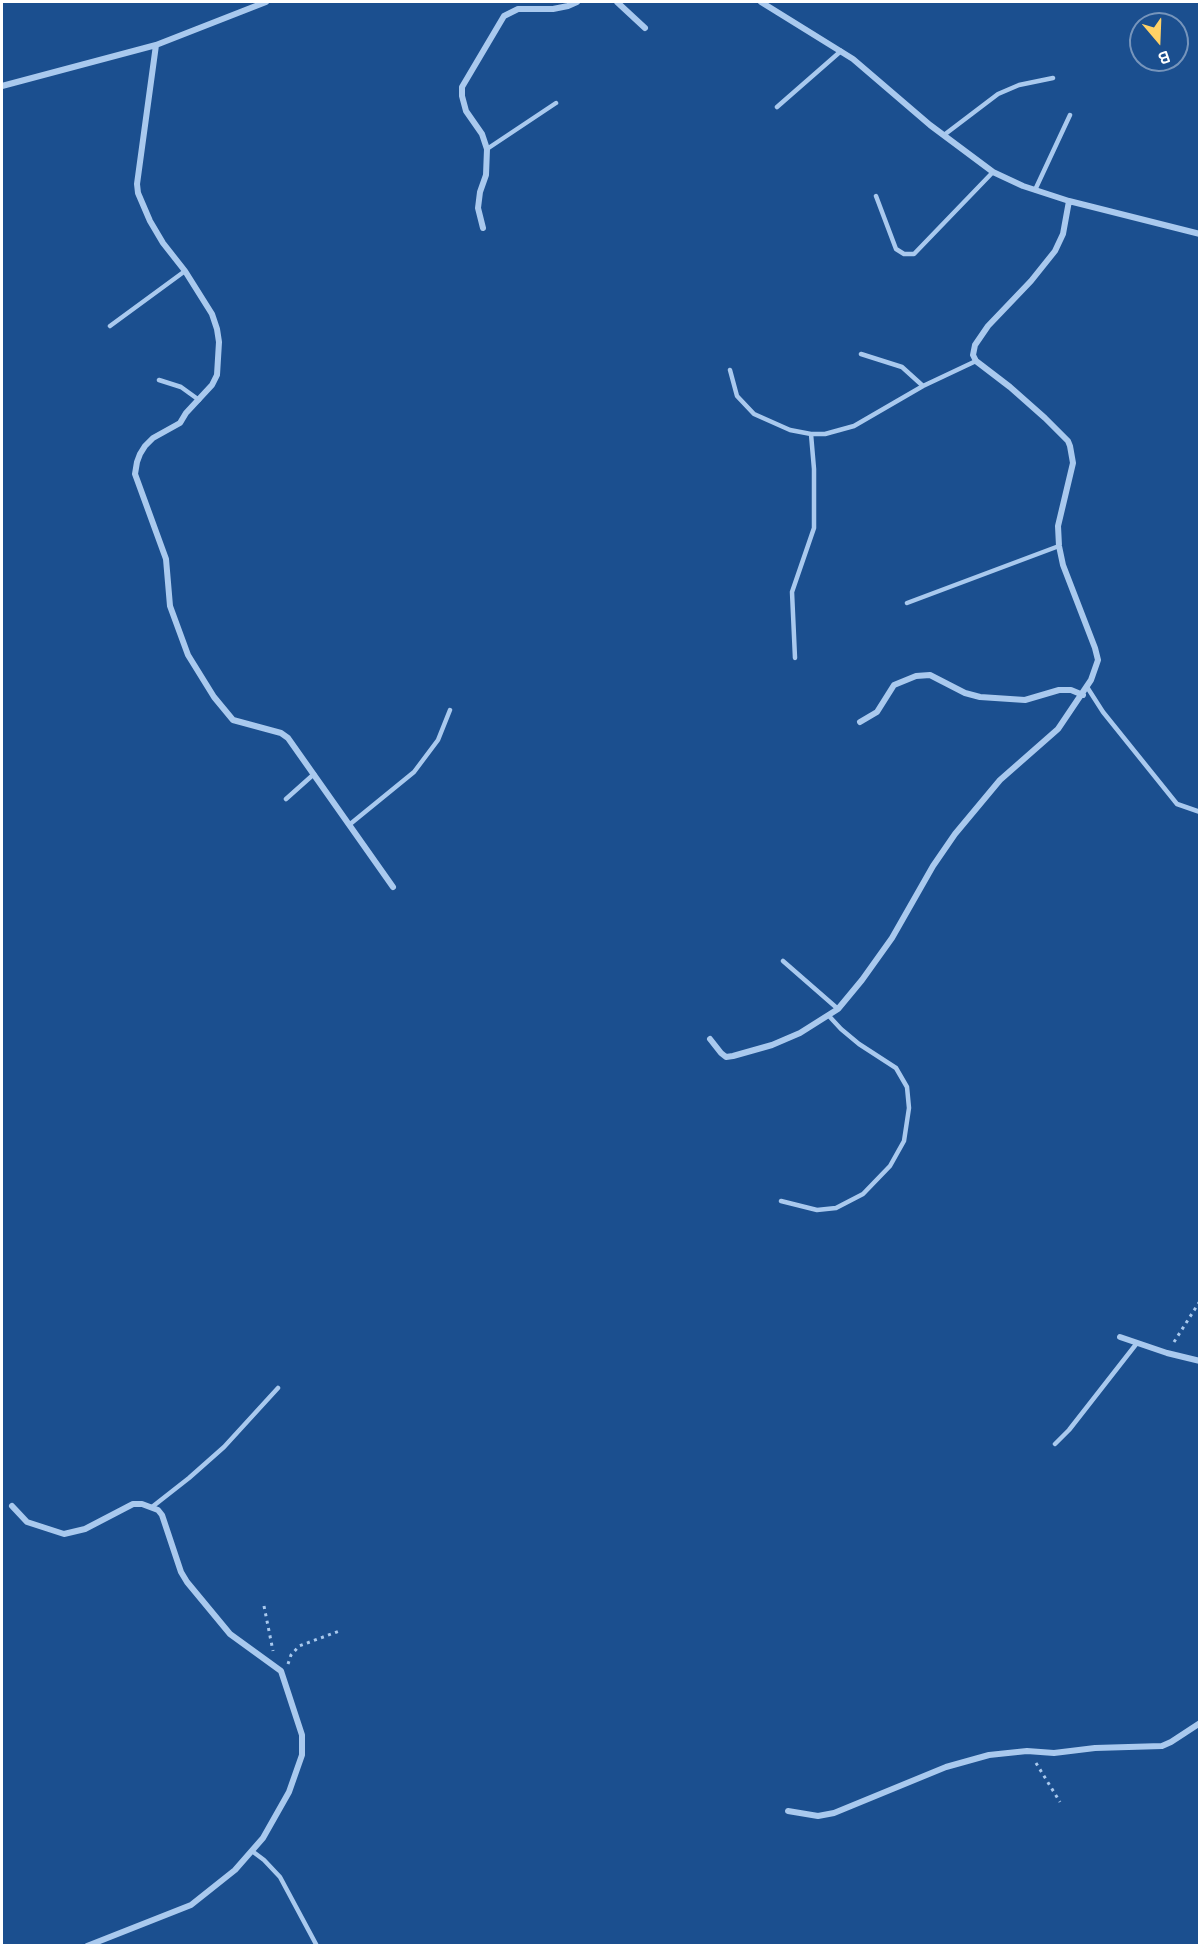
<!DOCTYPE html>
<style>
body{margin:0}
#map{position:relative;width:1201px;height:1947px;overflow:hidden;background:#1b4f8f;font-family:"Varela Round",sans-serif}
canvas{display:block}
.frame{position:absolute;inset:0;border:3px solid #fff;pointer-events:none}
.north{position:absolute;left:1129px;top:12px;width:60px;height:60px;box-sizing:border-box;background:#1b4f8f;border:2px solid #7695bc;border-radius:50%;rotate:161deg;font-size:16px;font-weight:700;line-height:24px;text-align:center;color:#fff}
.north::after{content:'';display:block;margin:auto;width:21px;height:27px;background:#ffd166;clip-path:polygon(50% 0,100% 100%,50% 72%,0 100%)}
</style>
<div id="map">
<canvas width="1201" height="1947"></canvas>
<div class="frame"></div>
<div class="north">B</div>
</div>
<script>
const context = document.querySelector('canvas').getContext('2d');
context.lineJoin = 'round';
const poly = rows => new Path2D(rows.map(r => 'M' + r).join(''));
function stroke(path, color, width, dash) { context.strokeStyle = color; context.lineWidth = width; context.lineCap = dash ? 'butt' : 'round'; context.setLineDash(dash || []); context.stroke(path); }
stroke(poly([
 [1174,1342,1200,1301],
 [264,1606,273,1651],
 [288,1664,291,1655,299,1646,342,1630],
 [1036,1763,1060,1802]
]), '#a9c9ee', 3, [3, 4.5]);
stroke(poly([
 [777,107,841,51],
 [944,135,998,94,1019,85,1053,78],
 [487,149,556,103],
 [1035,190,1070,115],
 [876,196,896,249,904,254,914,254,993,172],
 [110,326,185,271],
 [861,354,902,367,923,386],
 [730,370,737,396,754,414,790,430,811,434,825,434,854,426,923,386,976,361],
 [159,380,181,387,199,400],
 [907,603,1059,546],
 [795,658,792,592,814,528,814,469,811,434],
 [1087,687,1103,712,1177,804,1200,812],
 [286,799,314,774],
 [349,825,414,772,438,740,450,710],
 [783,961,838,1009],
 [781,1201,817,1210,836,1208,863,1194,890,1166,904,1141,909,1108,907,1087,896,1068,859,1044,841,1029,829,1016],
 [1055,1444,1069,1430,1137,1343],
 [152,1507,189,1478,224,1447,278,1388],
 [252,1851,264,1860,280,1877,317,1946]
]), '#a9c9ee', 4.5);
stroke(poly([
 [617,2,645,28],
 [761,2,853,59,930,125,993,172,1023,186,1069,201,1200,234],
 [156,45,137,184,138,193,150,221,163,243,185,271,212,314,217,329,219,342,217,375,212,385,186,413,180,423,153,438,145,446,140,454,137,462,135,474,166,559,170,606,188,655,214,697,233,720,281,733,288,738,393,887],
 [2,86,156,45,266,2],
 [483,228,478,208,480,192,486,175,487,149,482,134,466,111,462,96,462,87,504,16,518,9,553,9,568,6,577,2],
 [860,722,877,712,894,685,916,676,930,675,965,693,980,697,1025,700,1059,690,1071,690,1083,695],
 [710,1039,721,1053,726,1057,733,1056,772,1045,800,1033,838,1009,862,980,892,938,933,866,955,834,1000,780,1058,729,1091,680,1098,660,1095,648,1063,565,1059,546,1058,526,1073,463,1070,446,1068,441,1045,418,1010,387,976,361,973,355,975,345,988,326,1031,281,1055,251,1063,234,1069,201],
 [1120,1337,1167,1353,1200,1361],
 [12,1506,27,1522,64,1534,85,1529,133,1504,142,1504,158,1510,162,1515,181,1572,187,1582,230,1634,281,1671,302,1735,302,1755,289,1792,263,1838,235,1870,191,1905,87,1946],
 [788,1811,818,1816,834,1813,946,1767,989,1755,1027,1751,1054,1753,1095,1748,1162,1746,1171,1742,1200,1723]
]), '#a9c9ee', 6);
</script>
